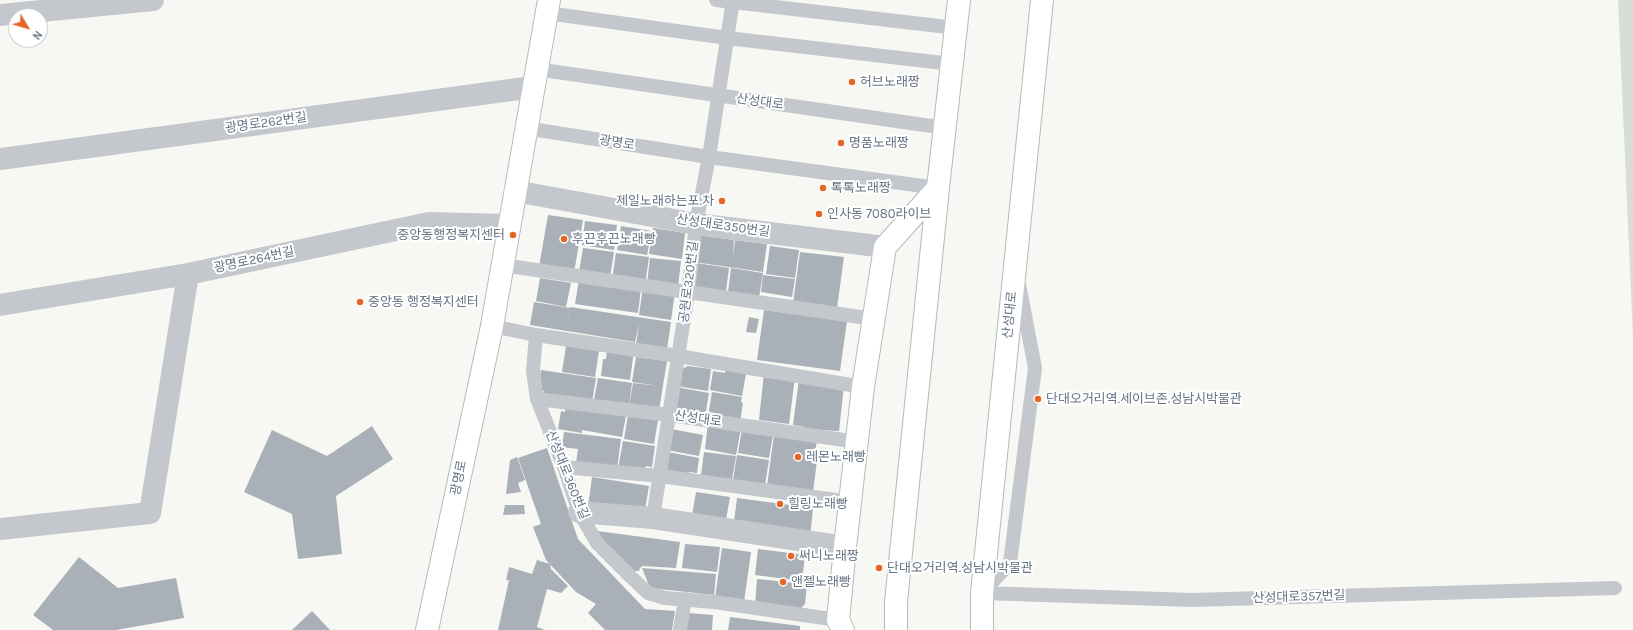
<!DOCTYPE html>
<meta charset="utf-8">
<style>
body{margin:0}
#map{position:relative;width:1633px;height:630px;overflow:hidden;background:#f7f7f4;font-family:Karla,sans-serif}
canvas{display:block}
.north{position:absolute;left:8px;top:8px;width:40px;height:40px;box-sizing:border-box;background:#fff;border:1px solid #c2c7ce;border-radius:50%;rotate:128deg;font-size:11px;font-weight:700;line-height:16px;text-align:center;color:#667485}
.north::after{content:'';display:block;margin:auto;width:14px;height:18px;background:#e46627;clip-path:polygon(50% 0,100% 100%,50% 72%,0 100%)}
</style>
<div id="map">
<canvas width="1633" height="630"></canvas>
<div class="north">N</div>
</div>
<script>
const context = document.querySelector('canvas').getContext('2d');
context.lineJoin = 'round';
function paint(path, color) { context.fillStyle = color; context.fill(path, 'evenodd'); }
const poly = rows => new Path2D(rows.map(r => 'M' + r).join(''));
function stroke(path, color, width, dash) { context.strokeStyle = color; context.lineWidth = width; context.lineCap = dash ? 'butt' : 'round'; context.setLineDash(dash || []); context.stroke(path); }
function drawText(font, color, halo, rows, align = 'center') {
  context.font = font + ' Karla,"Noto Sans KR",sans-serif'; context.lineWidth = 4; context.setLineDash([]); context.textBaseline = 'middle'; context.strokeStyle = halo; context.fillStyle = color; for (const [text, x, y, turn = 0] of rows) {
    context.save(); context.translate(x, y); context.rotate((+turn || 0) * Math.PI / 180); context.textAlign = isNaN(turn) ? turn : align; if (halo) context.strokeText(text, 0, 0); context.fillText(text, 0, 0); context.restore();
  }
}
paint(poly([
 [1618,0,1633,0,1633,337]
]), '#d7ded5');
paint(poly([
 [548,215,583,220,574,273,539,267],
 [585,221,617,225,614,250,582,245],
 [621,226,652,231,647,255,617,250],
 [653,228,685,233,682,259,649,254],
 [698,235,734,240,733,258,735,240,767,244,763,272,694,262],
 [770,246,799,250,795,278,766,274],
 [583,248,614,252,610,277,579,272],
 [800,252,844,257,837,308,793,303],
 [616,253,649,257,645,285,612,280],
 [650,258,681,261,678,287,647,284],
 [696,263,729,268,726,291,693,287],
 [731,268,763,273,759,297,728,292],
 [763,275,795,279,792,297,761,292],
 [540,278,571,283,566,307,536,301],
 [579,280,641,289,638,313,575,304],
 [643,288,675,292,671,320,639,315],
 [534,302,570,308,567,327,570,307,671,322,667,349,636,345,639,324,635,342,530,325],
 [764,310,847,321,840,371,757,360],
 [749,317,759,319,756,333,746,332],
 [566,346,599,351,595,377,562,372],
 [607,347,634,351,630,380,601,376,603,359,606,359],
 [636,357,667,361,659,410,629,406,633,383,659,386,632,382],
 [726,365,747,368,742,396,710,390,713,371,725,373],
 [688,366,711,369,708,391,676,386,678,371],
 [541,370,596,378,592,403,543,396,544,391,538,390],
 [764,373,795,377,789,424,759,420],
 [598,378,632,383,629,405,594,400],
 [799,379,844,385,839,431,805,429,805,427,793,425],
 [676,387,709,393,705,417,672,411],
 [712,392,742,397,741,402,743,403,740,422,708,416],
 [566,406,626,416,622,437,582,430,582,433,558,429,561,411,565,412],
 [628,415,658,420,654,444,624,439],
 [708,423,741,428,736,455,705,449],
 [372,426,393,459,336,496,342,554,298,559,292,514,244,492,272,430,327,456],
 [671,429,703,435,699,456,667,450],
 [742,429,773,435,769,458,738,453],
 [564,432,621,439,617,469,576,463,578,449,562,447],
 [774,435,817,441,815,452,818,453,813,492,767,486],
 [623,441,655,446,652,467,646,466,644,473,618,469],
 [547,448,578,539,645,609,675,611,672,630,605,630,588,613,596,604,576,592,546,560,533,527,541,524,518,458],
 [668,452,699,458,697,473,689,472,689,479,671,476,665,468],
 [704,452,736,456,732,480,701,475],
 [737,455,769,460,765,485,733,480],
 [517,457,525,480,518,483,521,492,506,494,510,460],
 [592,477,649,486,644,515,588,507],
 [696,492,730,497,725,526,691,521],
 [737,498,813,508,810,538,733,529],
 [505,505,524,505,525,514,503,515],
 [597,531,680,542,676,568,643,566,640,568,639,571,633,571,597,534],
 [685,544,720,547,717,572,682,568],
 [722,548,751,552,744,602,715,598],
 [758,549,805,555,802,581,755,575],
 [79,557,118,588,176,578,184,618,116,630,53,630,33,615],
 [537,560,550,564,551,569,568,586,561,593,547,589,537,627,545,630,498,630,509,580,506,580,509,567,532,574],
 [642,568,716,574,714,595,650,588],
 [757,579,807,584,805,604,799,610,755,605],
 [312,611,330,630,292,630],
 [687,613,713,615,712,630,685,630],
 [730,617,800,626,800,630,728,630]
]), '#a9b0b7');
const secondary = poly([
 [427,630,492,326,549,0]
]);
const primary = poly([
 [843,630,838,620,845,547,863,387,885,247,938,188],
 [896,630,896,602,938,188,959,0],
 [982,630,982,593,1042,0]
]);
stroke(secondary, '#b6bbc0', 24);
stroke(primary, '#b5b9bd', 24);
stroke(poly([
 [716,0,956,28],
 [547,13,727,38,952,64],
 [536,69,945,128],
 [525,128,709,157,938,188],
 [502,265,874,319],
 [492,326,536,335,678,356,863,387],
 [536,335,533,371,537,399,564,467,579,512,597,543,631,577,648,593,665,598,714,602,838,620],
 [537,399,670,415,858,442],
 [564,467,660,476,851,502],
 [653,518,688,293,696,224,709,157,733,0],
 [982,593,1192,600,1615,588],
 [982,593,1010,563,1035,368,1019,284],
 [680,630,685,599]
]), '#c4c7cb', 14);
stroke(poly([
 [0,15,153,0],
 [0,159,533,87],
 [515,191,696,224,885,247],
 [0,305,188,274,429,223,509,225],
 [579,512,653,518,845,547],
 [0,529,150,513,188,274]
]), '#c4c7cb', 22);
stroke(secondary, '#fff', 22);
stroke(primary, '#fff', 22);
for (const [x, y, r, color] of [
 [852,82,4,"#e46627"],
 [841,143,4,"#e46627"],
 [823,188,4,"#e46627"],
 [722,201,4,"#e46627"],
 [819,214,4,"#e46627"],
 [513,235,4,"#e46627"],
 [564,239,4,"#e46627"],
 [360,302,4,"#e46627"],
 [1038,399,4,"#e46627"],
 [798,457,4,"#e46627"],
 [780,504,4,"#e46627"],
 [791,556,4,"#e46627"],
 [879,568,4,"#e46627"],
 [783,582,4,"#e46627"]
]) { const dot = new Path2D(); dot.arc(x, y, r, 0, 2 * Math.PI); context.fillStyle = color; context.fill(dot); stroke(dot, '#fff', 1.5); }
drawText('13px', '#667485', '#fff', [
 ["허브노래짱",860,82],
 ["명품노래짱",849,143],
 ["톡톡노래짱",831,188],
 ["제일노래하는포.차",714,201,"right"],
 ["인사동 7080라이브",827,214],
 ["중앙동행정복지센터",505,235,"right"],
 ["후끈후끈노래빵",572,239],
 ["중앙동 행정복지센터",368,302],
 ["단대오거리역.세이브존.성남시박물관",1046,399],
 ["레몬노래빵",806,457],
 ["힐링노래빵",788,504],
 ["써니노래짱",799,556],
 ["단대오거리역.성남시박물관",887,568],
 ["앤젤노래빵",791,582]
], 'left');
drawText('13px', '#667485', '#fff', [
 ["산성대로",760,102,8],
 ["광명로262번길",266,123,-8],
 ["광명로",617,143,9],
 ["산성대로350번길",723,226,8],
 ["광명로264번길",254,260,-12],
 ["공원로320번길",689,282,-83],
 ["산성대로",1010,315,-84],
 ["산성대로",698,419,8],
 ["산성대로360번길",567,475,68],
 ["광명로",459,478,-78],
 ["산성대로357번길",1299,597,-2]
]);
</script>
